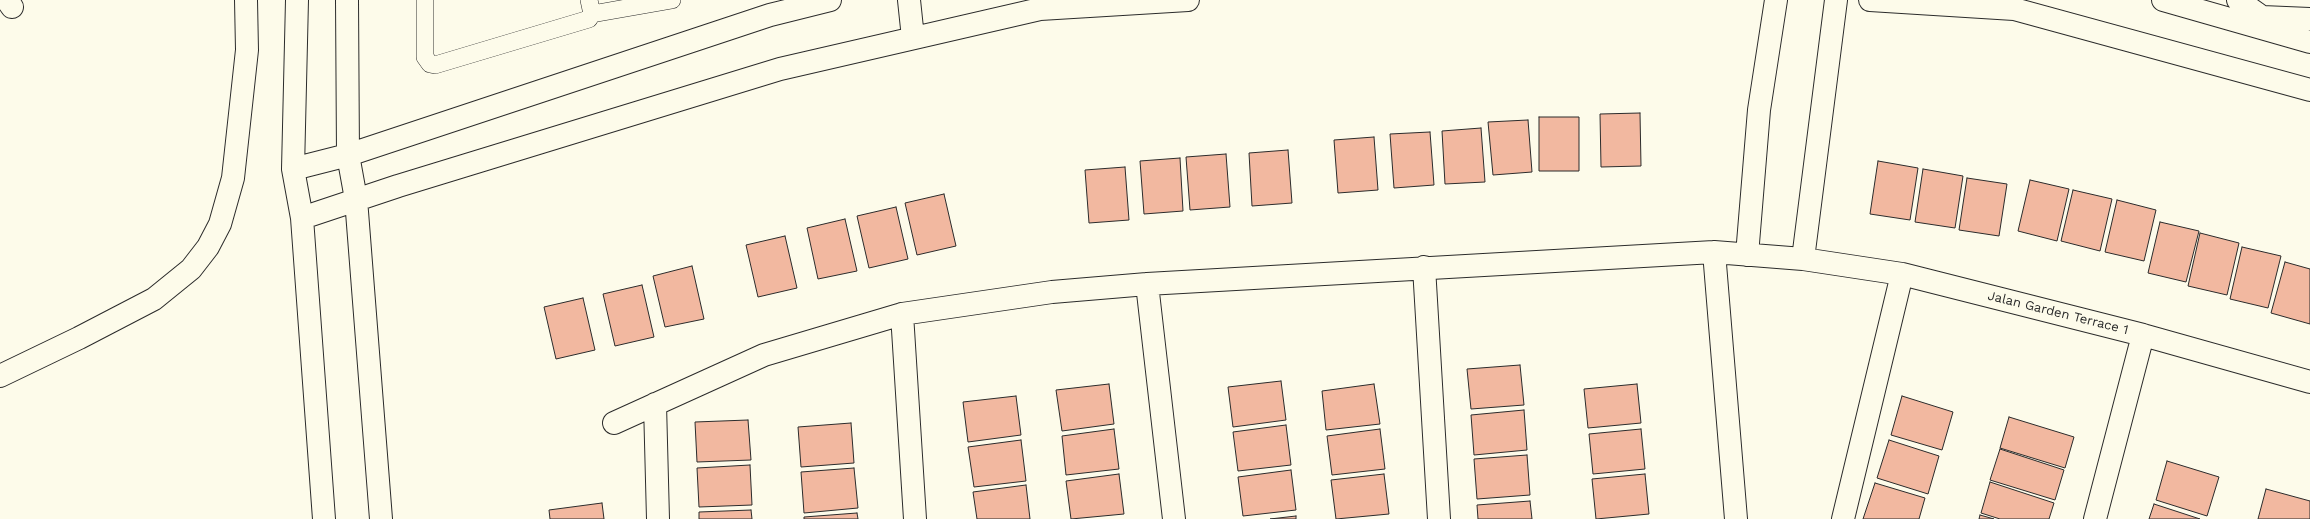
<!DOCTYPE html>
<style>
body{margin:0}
canvas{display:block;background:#fdfbea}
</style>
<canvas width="2310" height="519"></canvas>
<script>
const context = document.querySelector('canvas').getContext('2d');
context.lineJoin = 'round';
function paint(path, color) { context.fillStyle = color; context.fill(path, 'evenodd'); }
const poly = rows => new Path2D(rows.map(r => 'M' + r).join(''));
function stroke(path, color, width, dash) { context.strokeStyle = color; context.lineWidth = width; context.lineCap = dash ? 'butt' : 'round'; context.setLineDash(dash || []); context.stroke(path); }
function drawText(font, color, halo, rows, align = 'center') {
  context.font = font + ' "Work Sans",sans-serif'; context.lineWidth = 3; context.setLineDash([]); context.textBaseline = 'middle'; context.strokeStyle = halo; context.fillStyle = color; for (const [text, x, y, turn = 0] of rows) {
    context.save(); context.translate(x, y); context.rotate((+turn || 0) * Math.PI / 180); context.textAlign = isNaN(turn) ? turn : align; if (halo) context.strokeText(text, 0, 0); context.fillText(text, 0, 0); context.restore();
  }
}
const building = poly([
 [1640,113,1641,166,1601,167,1600,114,1640,113],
 [1539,117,1579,117,1579,171,1539,171,1539,117],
 [1528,120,1532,172,1493,175,1488,122,1528,120],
 [1481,128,1485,182,1445,184,1442,131,1481,128],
 [1430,132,1434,185,1394,188,1390,134,1430,132],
 [1374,137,1378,190,1338,193,1334,140,1374,137],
 [1288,150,1292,203,1252,206,1249,153,1288,150],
 [1226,154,1230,207,1190,210,1186,157,1226,154],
 [1180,158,1183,211,1144,214,1140,161,1180,158],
 [1878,161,1918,168,1910,220,1870,214,1878,161],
 [1125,167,1129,220,1089,223,1085,170,1125,167],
 [1923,169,1963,176,1955,228,1915,222,1923,169],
 [1967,178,2007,184,1999,236,1959,230,1967,178],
 [2030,180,2069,189,2057,241,2018,231,2030,180],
 [2073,190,2112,199,2100,251,2061,241,2073,190],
 [944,194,956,246,917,255,905,203,944,194],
 [2117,200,2156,210,2144,261,2105,252,2117,200],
 [896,207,908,259,869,268,857,216,896,207],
 [845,219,857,271,818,279,807,228,845,219],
 [2160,222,2199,231,2186,282,2148,273,2160,222],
 [2200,233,2239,243,2227,295,2188,286,2200,233],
 [785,236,797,288,758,297,746,245,785,236],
 [2242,247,2281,256,2268,308,2230,299,2242,247],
 [2285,262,2310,269,2310,324,2271,313,2285,262],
 [692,266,704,319,665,327,653,276,692,266],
 [642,285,654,337,615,346,603,294,642,285],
 [583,298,595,350,556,359,544,307,583,298],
 [1520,365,1524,405,1471,409,1467,369,1520,365],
 [1281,381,1286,420,1233,427,1228,387,1281,381],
 [1109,384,1114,424,1062,431,1056,390,1109,384],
 [1374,384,1380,424,1326,430,1322,391,1374,384],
 [1637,384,1641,423,1588,428,1584,389,1637,384],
 [1016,396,1021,435,968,442,963,402,1016,396],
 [1902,396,1953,412,1942,450,1891,435,1902,396],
 [1524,410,1527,450,1474,455,1471,415,1524,410],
 [2009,417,2074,437,2065,468,2000,448,2009,417],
 [748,420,751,460,697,462,695,422,748,420],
 [851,423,854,463,801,467,798,427,851,423],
 [1286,425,1291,465,1238,471,1233,432,1286,425],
 [1114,429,1119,469,1066,475,1062,436,1114,429],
 [1380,429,1385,469,1332,475,1327,436,1380,429],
 [1641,429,1645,469,1593,474,1589,434,1641,429],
 [1021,440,1026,481,974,487,968,447,1021,440],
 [1889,440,1939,456,1928,494,1877,478,1889,440],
 [2000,449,2064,470,2055,500,1990,480,2000,449],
 [1527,455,1530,495,1477,499,1474,459,1527,455],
 [2167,461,2219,477,2207,516,2156,500,2167,461],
 [750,465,752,505,699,507,697,468,750,465],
 [854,468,858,508,804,513,801,472,854,468],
 [1291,470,1296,510,1243,516,1238,477,1291,470],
 [1119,474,1124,514,1071,519,1066,481,1119,474],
 [1384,474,1389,514,1336,519,1331,480,1384,474],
 [1645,474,1649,514,1596,519,1592,479,1645,474],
 [1990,482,2054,503,2049,519,2000,519,1981,513,1990,482],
 [1875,483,1925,498,1919,519,1863,519,1875,483],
 [1026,485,1030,519,977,519,973,492,1026,485],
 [2266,489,2310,501,2310,519,2258,519,2266,489],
 [1530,501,1532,519,1478,519,1477,505,1530,501],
 [602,503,604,519,550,519,549,510,602,503],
 [2154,504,2200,519,2149,519,2154,504],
 [751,510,752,519,699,519,699,512,751,510],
 [857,513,858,519,804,519,804,517,857,513],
 [1980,515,1994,519,1979,519,1980,515],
 [1296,516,1296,519,1270,519,1296,516]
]);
paint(building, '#f2b8a0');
stroke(building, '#2b2b2b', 1);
const service = poly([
 [425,0,425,57,430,64,435,65,589,19,592,14,589,0],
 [592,14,672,0]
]);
const minor = poly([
 [7,0,12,7],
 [297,0,293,169,302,218,324,519],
 [347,0,348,155,356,199,381,519],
 [909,0,913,38],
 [1870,0,2014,9,2310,90],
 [2163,0,2310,42],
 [2238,0,2262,17,2310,19],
 [293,169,348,155,770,15,830,0],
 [302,218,398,186,780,69,1040,9,1188,0],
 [1714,252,1736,519],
 [1747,255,1759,110,1776,0],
 [1803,259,1836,0],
 [1424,267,1439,519],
 [1147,284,1174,519],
 [902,314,915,519],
 [0,376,79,338,154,299,191,269,208,247,220,224,233,178,247,50,246,0],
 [655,404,658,519],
 [614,423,764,355,902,314,1052,292,1147,284,1714,252,1803,259,1902,274,2143,335,2310,382],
 [1843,519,1902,274],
 [2095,519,2143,335]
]);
stroke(service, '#2b2b2b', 18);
stroke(minor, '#2b2b2b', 24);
stroke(service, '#fdfbea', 17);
stroke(minor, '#fdfbea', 22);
drawText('13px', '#2b2b2b', '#fdfbea', [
 ["Jalan Garden Terrace 1",2058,313,14]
]);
</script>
